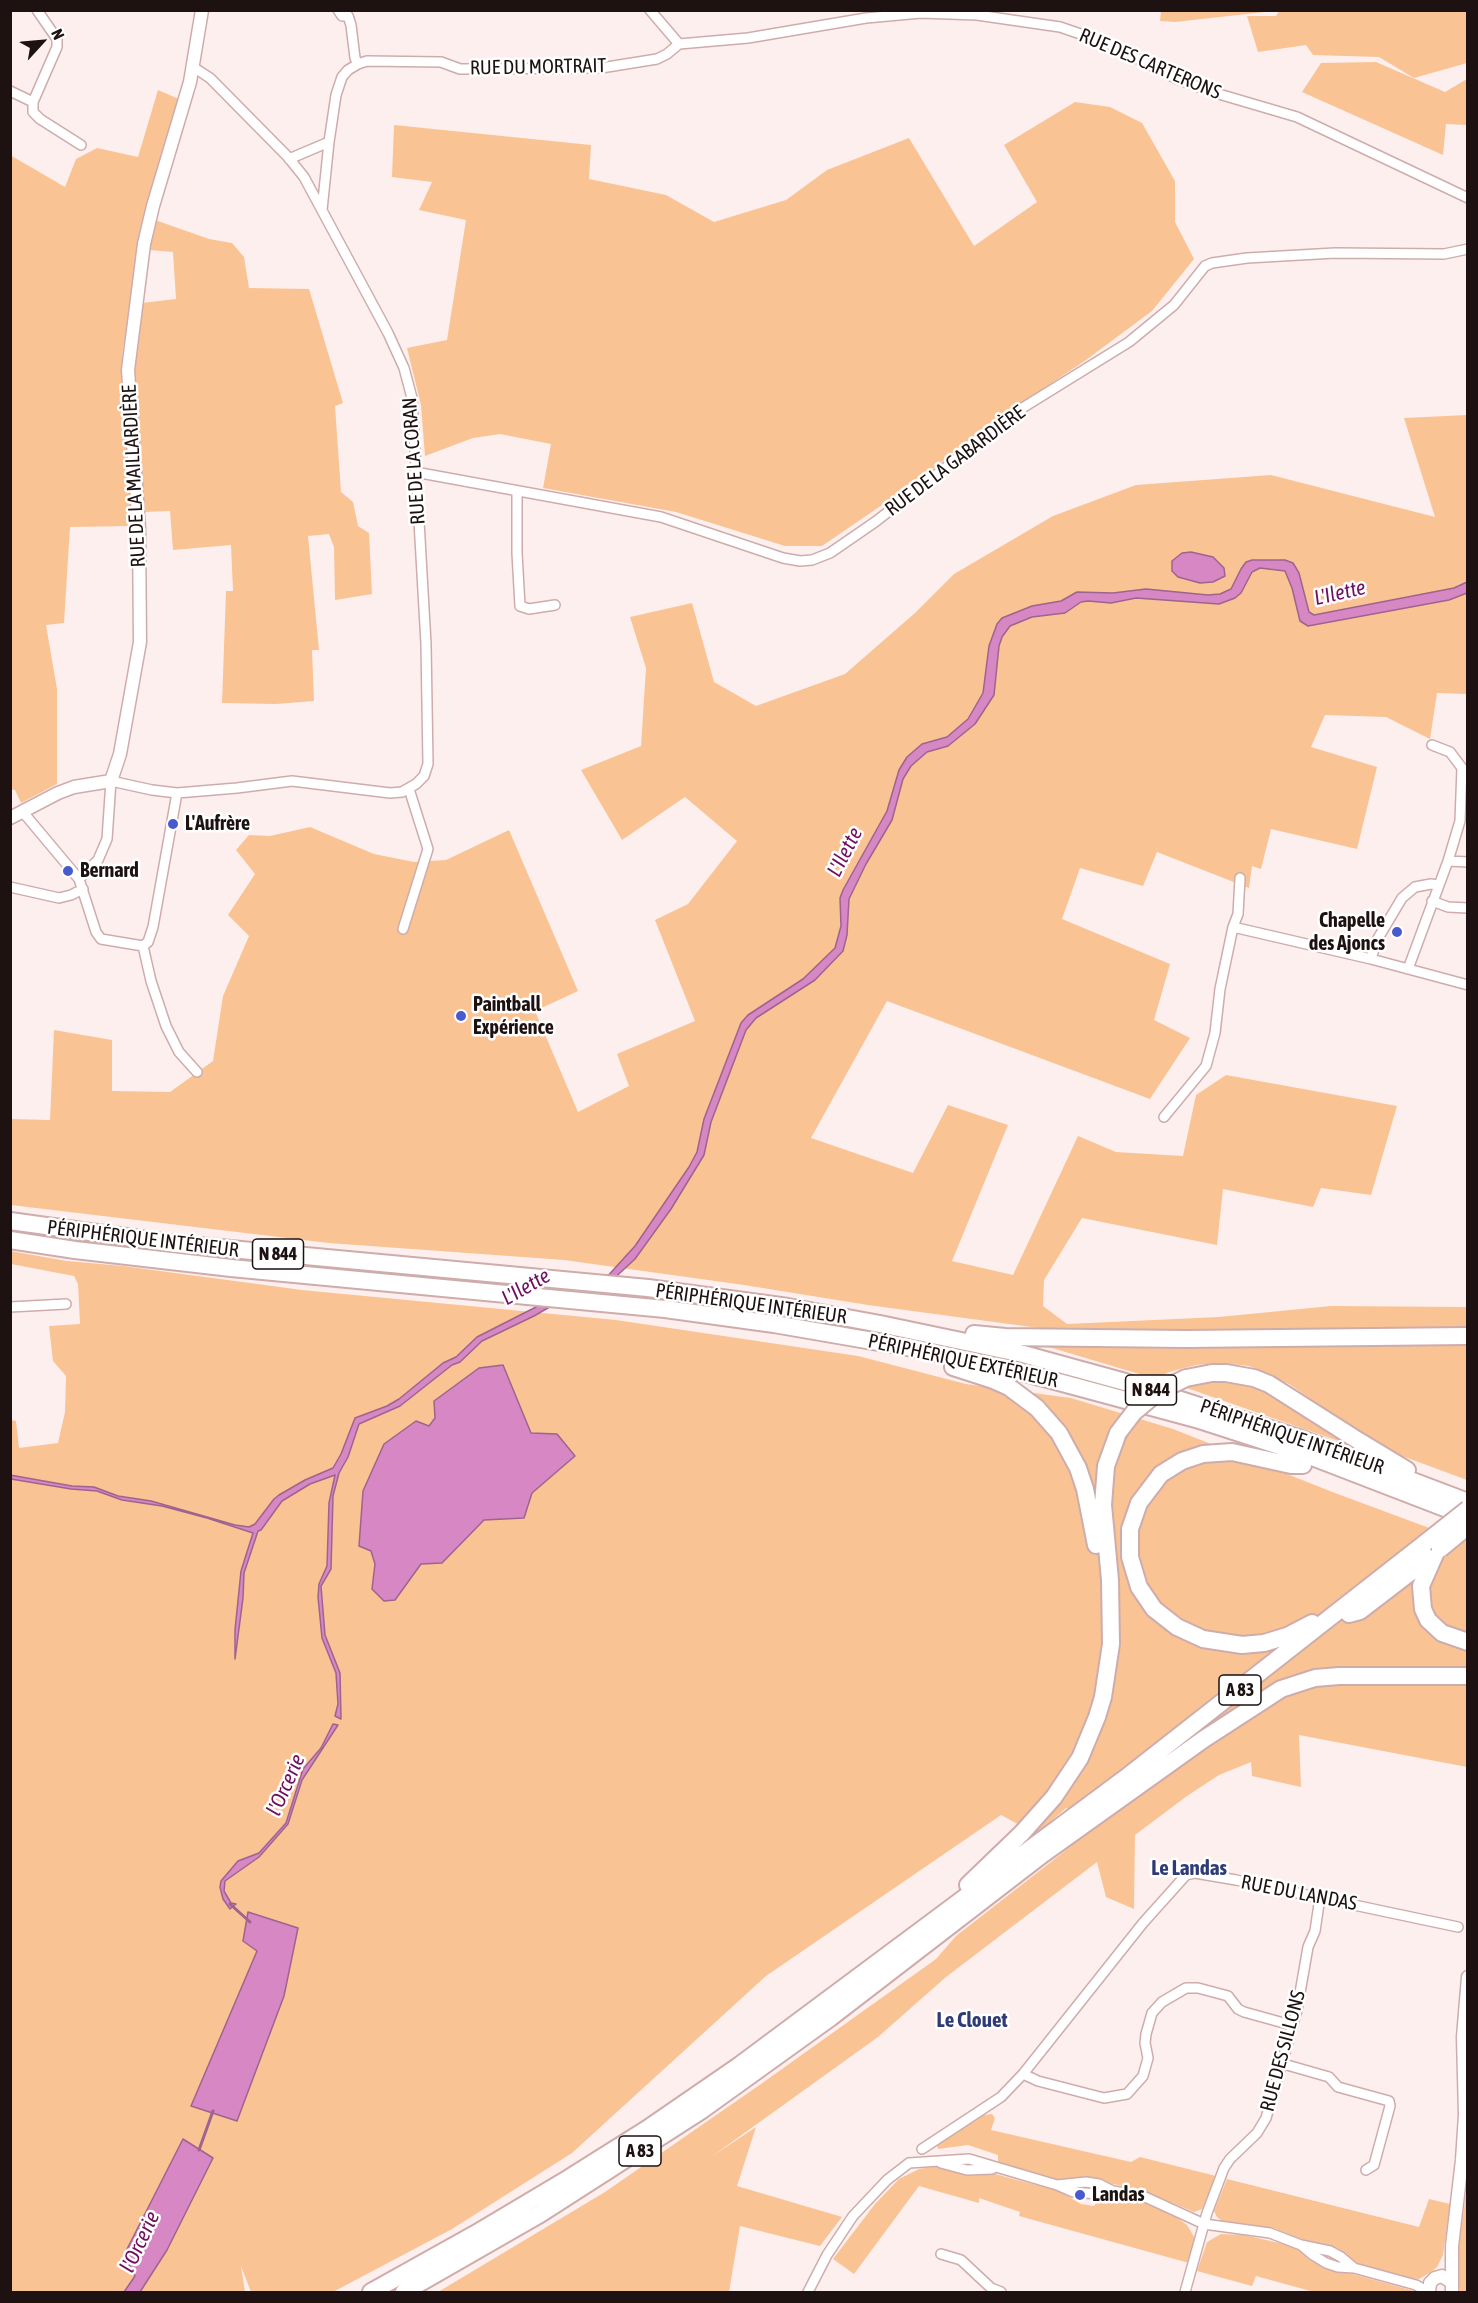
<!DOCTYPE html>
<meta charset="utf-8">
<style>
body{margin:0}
#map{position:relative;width:1478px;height:2303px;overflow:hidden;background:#feefef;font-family:"Asap Condensed",sans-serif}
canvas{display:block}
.frame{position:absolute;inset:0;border:12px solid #1d1111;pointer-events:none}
.north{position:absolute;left:12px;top:12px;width:60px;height:60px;-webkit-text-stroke:4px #fff;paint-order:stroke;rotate:64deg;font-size:16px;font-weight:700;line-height:24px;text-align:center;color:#1d1111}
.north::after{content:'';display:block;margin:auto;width:21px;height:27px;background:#1d1111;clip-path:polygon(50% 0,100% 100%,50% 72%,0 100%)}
</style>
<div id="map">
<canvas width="1478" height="2303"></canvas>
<div class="frame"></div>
<div class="north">N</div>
</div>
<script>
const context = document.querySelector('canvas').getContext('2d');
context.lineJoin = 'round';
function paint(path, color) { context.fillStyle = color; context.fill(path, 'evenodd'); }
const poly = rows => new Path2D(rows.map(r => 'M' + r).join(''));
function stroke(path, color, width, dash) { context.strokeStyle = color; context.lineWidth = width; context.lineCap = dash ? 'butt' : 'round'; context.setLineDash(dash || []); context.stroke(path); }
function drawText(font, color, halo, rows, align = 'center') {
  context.font = font + ' "Asap Condensed",sans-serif'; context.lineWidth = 5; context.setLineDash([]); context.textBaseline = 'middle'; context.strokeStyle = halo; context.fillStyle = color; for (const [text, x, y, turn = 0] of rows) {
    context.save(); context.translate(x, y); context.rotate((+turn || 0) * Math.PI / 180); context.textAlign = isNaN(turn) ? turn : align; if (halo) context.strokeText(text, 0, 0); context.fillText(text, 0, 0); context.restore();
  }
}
paint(poly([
 [1280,10,1466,11,1467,63,1414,78,1379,57,1313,55,1306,45,1258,52,1247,16,1276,16],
 [1161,11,1161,10,1274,11,1175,22,1160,21],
 [1376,62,1445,92,1467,79,1467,125,1446,124,1443,155,1302,92,1321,63],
 [158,90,179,99,140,237,122,356,133,526,70,527,64,623,46,625,57,689,57,784,21,803,15,790,10,789,10,155,65,187,76,159,97,148,138,157],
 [1075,102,1110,107,1142,123,1175,181,1175,222,1194,259,1152,311,1086,360,998,419,920,479,822,546,785,546,676,512,543,488,551,444,500,434,473,438,425,456,421,405,407,348,447,340,466,220,419,210,432,182,392,177,394,125,591,145,589,179,666,195,714,222,786,200,827,170,909,138,974,246,1037,202,1004,145],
 [155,220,209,239,232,243,244,257,249,288,309,289,343,403,335,406,341,492,353,502,358,526,369,533,372,594,335,600,334,547,329,534,308,536,319,650,312,650,314,701,276,704,222,703,226,591,233,591,231,545,173,550,170,511,143,512,134,394,134,361,142,303,176,299,173,252,149,250],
 [1467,415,1467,694,1437,693,1430,739,1386,717,1325,715,1311,747,1377,767,1357,849,1271,829,1261,869,1252,866,1249,888,1157,852,1143,886,1080,868,1062,919,1170,964,1154,1020,1190,1038,1150,1099,887,1001,811,1138,913,1173,948,1105,1008,1125,952,1261,1013,1275,1078,1136,1116,1152,1183,1156,1196,1095,1226,1075,1397,1106,1371,1195,1321,1188,1313,1207,1223,1189,1217,1245,1082,1218,1044,1280,1043,1306,1067,1324,1219,1317,1331,1306,1467,1307,1467,1327,1259,1331,1061,1331,868,1305,744,1285,564,1260,329,1243,11,1205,10,1119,50,1120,54,1030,112,1040,112,1091,170,1092,213,1061,223,996,249,936,228,915,255,874,236,850,249,835,270,836,310,827,374,854,414,862,446,860,509,830,578,991,535,1011,578,1112,629,1086,617,1054,695,1021,655,920,688,904,737,841,685,797,622,840,581,770,641,746,646,668,630,617,692,603,714,682,756,706,845,674,915,613,954,574,1053,516,1136,485,1271,475,1435,517,1404,418],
 [10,1251,67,1261,123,1266,302,1290,616,1320,858,1356,966,1384,1071,1398,1173,1429,1335,1493,1467,1542,1467,1767,1299,1735,1301,1787,1252,1776,1251,1762,1219,1775,1187,1796,1135,1835,1134,1909,1106,1897,1097,1862,946,1977,878,2037,711,2157,756,2127,737,2186,842,2217,820,2246,740,2226,729,2292,438,2292,605,2192,761,2084,936,1959,956,1936,1102,1822,1066,1808,1036,1834,1001,1815,766,1976,572,2153,452,2229,333,2292,251,2292,241,2266,245,2292,11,2292,11,1420,16,1421,19,1448,58,1443,65,1412,66,1376,53,1361,49,1326,80,1324,78,1284,74,1276,11,1264],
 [1388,1344,1467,1345,1467,1480,1386,1450,1289,1384,1249,1366,1220,1363,1196,1365,1169,1372,1156,1379,1042,1345],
 [1236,1379,1259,1385,1350,1441,1350,1445,1184,1387,1209,1380],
 [992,2114,995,2118,991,2130,1131,2162,1140,2157,1216,2176,1202,2209,1194,2212,1144,2191,1091,2179,1056,2179,998,2162,998,2155,968,2145,938,2149,937,2145,984,2115],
 [937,2166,957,2171,992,2173,1017,2180,1059,2191,1081,2204,1094,2206,1100,2197,1123,2197,1151,2204,1175,2216,1187,2225,1196,2240,1189,2263,1019,2216,1020,2212,979,2198,979,2203,919,2186,854,2274,833,2259,875,2204,899,2179,919,2169],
 [1227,2179,1419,2227,1429,2199,1450,2204,1443,2255,1437,2267,1431,2272,1419,2279,1404,2278,1373,2270,1353,2261,1328,2246,1313,2244,1274,2228,1223,2222,1217,2217,1214,2211],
 [1467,2186,1467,2292,1460,2292,1456,2269],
 [1221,2234,1244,2235,1288,2245,1345,2272,1418,2292,1314,2292,1256,2276,1252,2286,1197,2271,1207,2242]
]), '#fac394');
const water = poly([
 [1191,552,1213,557,1224,568,1225,576,1213,582,1200,583,1178,577,1172,571,1172,561,1182,553,1191,552],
 [1252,560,1285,560,1293,563,1299,573,1309,612,1314,615,1454,588,1467,582,1467,593,1449,600,1308,626,1300,621,1292,588,1285,571,1260,568,1252,572,1241,593,1235,598,1219,604,1136,598,1111,603,1088,601,1081,602,1065,613,1032,617,1010,626,1002,637,999,646,994,695,975,724,948,746,927,752,911,766,903,779,892,820,866,864,849,899,847,935,843,951,815,980,756,1018,746,1030,711,1122,704,1155,671,1209,635,1259,593,1298,585,1297,572,1289,553,1305,534,1316,482,1341,460,1362,452,1365,400,1406,359,1424,348,1457,339,1473,333,1496,331,1569,321,1586,325,1635,340,1673,341,1719,335,1716,338,1704,336,1673,322,1638,318,1597,319,1584,327,1566,329,1503,335,1475,310,1484,282,1501,261,1530,258,1531,244,1573,243,1598,235,1659,235,1630,241,1571,253,1533,207,1518,162,1506,122,1500,97,1491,71,1489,11,1479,10,1475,72,1486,94,1487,118,1496,151,1501,235,1525,249,1527,255,1524,274,1499,279,1495,305,1480,333,1468,341,1454,355,1418,387,1406,399,1399,443,1363,456,1357,477,1337,536,1307,572,1280,605,1279,635,1246,689,1167,697,1152,704,1119,741,1023,748,1015,803,979,835,948,841,926,840,898,843,890,887,811,899,770,907,757,922,744,947,737,968,719,983,693,989,646,997,624,1002,618,1032,606,1061,601,1077,592,1113,593,1146,589,1208,595,1220,594,1231,589,1241,569,1246,562,1252,560],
 [503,1365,531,1433,557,1434,575,1456,532,1493,524,1518,484,1520,442,1563,421,1564,395,1600,384,1601,372,1589,375,1564,371,1551,359,1546,363,1491,384,1444,416,1421,429,1426,435,1418,434,1401,479,1368,503,1365],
 [333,1724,338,1725,302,1780,288,1824,259,1857,225,1881,224,1891,231,1903,236,1904,230,1909,223,1899,220,1887,221,1881,238,1861,259,1853,286,1823,303,1769,321,1748,333,1724],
 [248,1912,298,1928,284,1996,237,2121,191,2106,257,1951,243,1941,248,1912],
 [183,2139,213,2158,167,2250,140,2292,124,2292,135,2276,124,2255,183,2139]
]);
paint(water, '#d687c4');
stroke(water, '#9e648e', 1.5);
stroke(poly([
 [230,1904,250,1922],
 [199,2150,213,2111]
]), '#9e648e', 3);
const minor = poly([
 [37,10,57,39,57,47,33,102,33,112,40,119,81,145],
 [338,10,342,16,348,16,351,25,355,58,358,64],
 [650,10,679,44,748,38,866,18,921,13,977,15,1060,27,1107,43,1177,79,1212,92,1297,117,1468,198],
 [10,91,33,102],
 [289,159,329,142],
 [322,210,329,142,336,95,342,77,348,70,358,64,367,61,441,62,460,69,601,68,657,59,667,54,679,44],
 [415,472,661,517,783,558,800,561,812,560,830,553,875,522,1024,407,1129,342,1174,305,1205,266,1212,263,1247,258,1335,253,1444,254,1468,249],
 [517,491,517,553,520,606,529,609,555,605],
 [22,811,79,879,96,932,101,939,143,946],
 [1448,861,1468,862],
 [79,879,98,860,107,839,111,781,152,790,177,793,237,788,292,781,390,793,402,792,416,784,424,776,428,764,426,644,412,398,404,368,388,333,304,177,288,157,210,78,193,67],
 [10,887,59,898,71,895,83,889],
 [1432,901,1448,907,1468,908],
 [1233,927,1371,959,1468,985],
 [403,929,428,849,409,789],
 [143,946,148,942,153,927,177,793],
 [143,946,151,981,166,1026,179,1052,197,1072],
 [1371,959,1377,940,1402,898,1415,887,1431,884,1438,885],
 [1408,969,1448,861,1460,821,1462,768,1450,752,1432,745],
 [1164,1117,1206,1066,1215,1033,1220,989,1233,927,1238,914,1240,878],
 [10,1307,66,1304],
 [1280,2063,1329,2077,1338,2087,1389,2101,1390,2106,1374,2165,1366,2170],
 [1023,2074,1038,2081,1104,2098,1127,2094,1143,2076,1148,2058,1145,2043,1146,2034,1152,2013,1162,2002,1186,1988,1198,1988,1228,1996,1238,2009,1244,2012,1291,2025],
 [922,2149,1001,2097,1023,2074,1143,1923,1186,1875,1195,1873,1236,1880,1458,1927],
 [941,2163,967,2170,992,2169],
 [1057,2185,1086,2182,1099,2184,1113,2191,1143,2196,1204,2224,1270,2233,1301,2245,1313,2255,1326,2263,1338,2267,1354,2268,1416,2285,1428,2292],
 [1301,2245,1330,2251,1341,2257,1354,2268],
 [941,2254,961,2260,991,2288,1001,2292],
 [808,2292,827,2255,853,2216,887,2180,909,2163,969,2159,1057,2185,1073,2192,1097,2194,1113,2191],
 [1185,2292,1207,2213,1224,2168,1230,2159,1257,2133,1266,2118,1297,2010,1308,1947,1315,1931,1320,1897]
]);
const tertiary = poly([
 [10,818,58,793,74,787,111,781,120,754,140,642,139,529,128,370,144,244,153,206,190,82,202,10],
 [1429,2292,1430,2283,1435,2278,1442,2276,1451,2282],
 [1452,2292,1452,2246,1462,2160,1465,2115,1463,2037,1468,1977]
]);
const trunk = poly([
 [10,1221,177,1244,648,1288,788,1307,880,1324,1023,1354,1125,1382,1302,1439,1468,1502],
 [10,1240,75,1250,231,1268,665,1309,774,1324,913,1348,1018,1371,1196,1419,1307,1455,1468,1517],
 [974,1334,1005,1337,1186,1339,1468,1336],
 [953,1367,993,1380,1009,1387,1037,1408,1059,1433,1078,1468,1085,1489,1096,1545],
 [1186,1378,1212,1373,1226,1373,1254,1378,1269,1384,1354,1438,1407,1470],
 [1303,1465,1291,1465,1232,1452,1203,1454,1182,1461,1161,1474,1139,1503,1130,1529,1130,1557,1139,1587,1154,1609,1177,1627,1203,1639,1242,1645,1264,1643,1287,1636,1312,1623],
 [1436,1552,1421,1586,1423,1609,1428,1620,1442,1633,1468,1642],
 [1349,1614,1360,1611,1433,1555],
 [968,1885,1022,1833,1054,1797,1080,1758,1097,1717,1103,1697,1111,1644,1110,1580,1103,1505,1106,1466,1118,1433],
 [371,2292,475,2234,569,2178,647,2129,740,2065,1124,1779,1425,1543],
 [404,2292,540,2214,702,2110,830,2018,1043,1854,1204,1739,1281,1689,1315,1678,1339,1676,1468,1676]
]);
stroke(minor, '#cfacac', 12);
stroke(tertiary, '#cfacac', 15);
stroke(trunk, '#cfacac', 20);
stroke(minor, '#fff', 9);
stroke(tertiary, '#fff', 12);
stroke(trunk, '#fff', 16);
const trunkBridge = poly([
 [1118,1433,1134,1412,1159,1391,1186,1378],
 [1425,1543,1468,1509],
 [1440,1549,1468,1526]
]);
stroke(trunkBridge, '#cfacac', 20, []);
stroke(trunkBridge, '#fff', 16);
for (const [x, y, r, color] of [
 [173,824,6,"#475bcf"],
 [68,871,6,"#475bcf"],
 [1397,932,6,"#475bcf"],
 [461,1016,6,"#475bcf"],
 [1080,2195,6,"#475bcf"]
]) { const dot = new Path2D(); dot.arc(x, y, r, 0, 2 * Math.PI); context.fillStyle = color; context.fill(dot); stroke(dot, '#fff', 2); }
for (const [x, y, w] of [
 [278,1254,51],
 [1151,1390,51],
 [1240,1690,42],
 [640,2151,42]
]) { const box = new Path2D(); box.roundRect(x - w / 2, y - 15, w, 30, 4.5); context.fillStyle = '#fff'; context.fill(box); stroke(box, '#1d1111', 1.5); }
drawText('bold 18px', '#1d1111', null, [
 ["N 844",278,1254],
 ["N 844",1151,1390],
 ["A 83",1240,1690],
 ["A 83",640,2151]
]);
drawText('20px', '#1d1111', '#fff', [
 ["RUE DES CARTERONS",1150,64,23],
 ["RUE DU MORTRAIT",538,67,-1],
 ["RUE DE LA CORAN",414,461,-94],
 ["RUE DE LA GABARDIÈRE",955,461,-37],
 ["RUE DE LA MAILLARDIÈRE",134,476,-93],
 ["PÉRIPHÉRIQUE INTÉRIEUR",143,1239,7],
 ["PÉRIPHÉRIQUE INTÉRIEUR",751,1304,8],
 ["PÉRIPHÉRIQUE EXTÉRIEUR",963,1361,12],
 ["PÉRIPHÉRIQUE INTÉRIEUR",1292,1437,19],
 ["RUE DU LANDAS",1299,1893,11],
 ["RUE DES SILLONS",1283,2051,-75]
]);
drawText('bold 20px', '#1d1111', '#fff', [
 ["L'Aufrère",185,824],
 ["Bernard",80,871],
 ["Chapelle",1385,921,"right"],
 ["des Ajoncs",1385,944,"right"],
 ["Paintball",473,1005],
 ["Expérience",473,1028],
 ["Landas",1092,2195]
], 'left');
drawText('italic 21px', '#700f61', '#fff', [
 ["L'Ilette",1340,593,-13],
 ["L'Ilette",845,852,-63],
 ["L'Ilette",526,1287,-30],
 ["l'Orcerie",286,1785,-66],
 ["l'Orcerie",140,2242,-65]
]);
drawText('bold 21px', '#2e3b75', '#fff', [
 ["Le Landas",1189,1868],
 ["Le Clouet",972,2020]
]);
</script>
